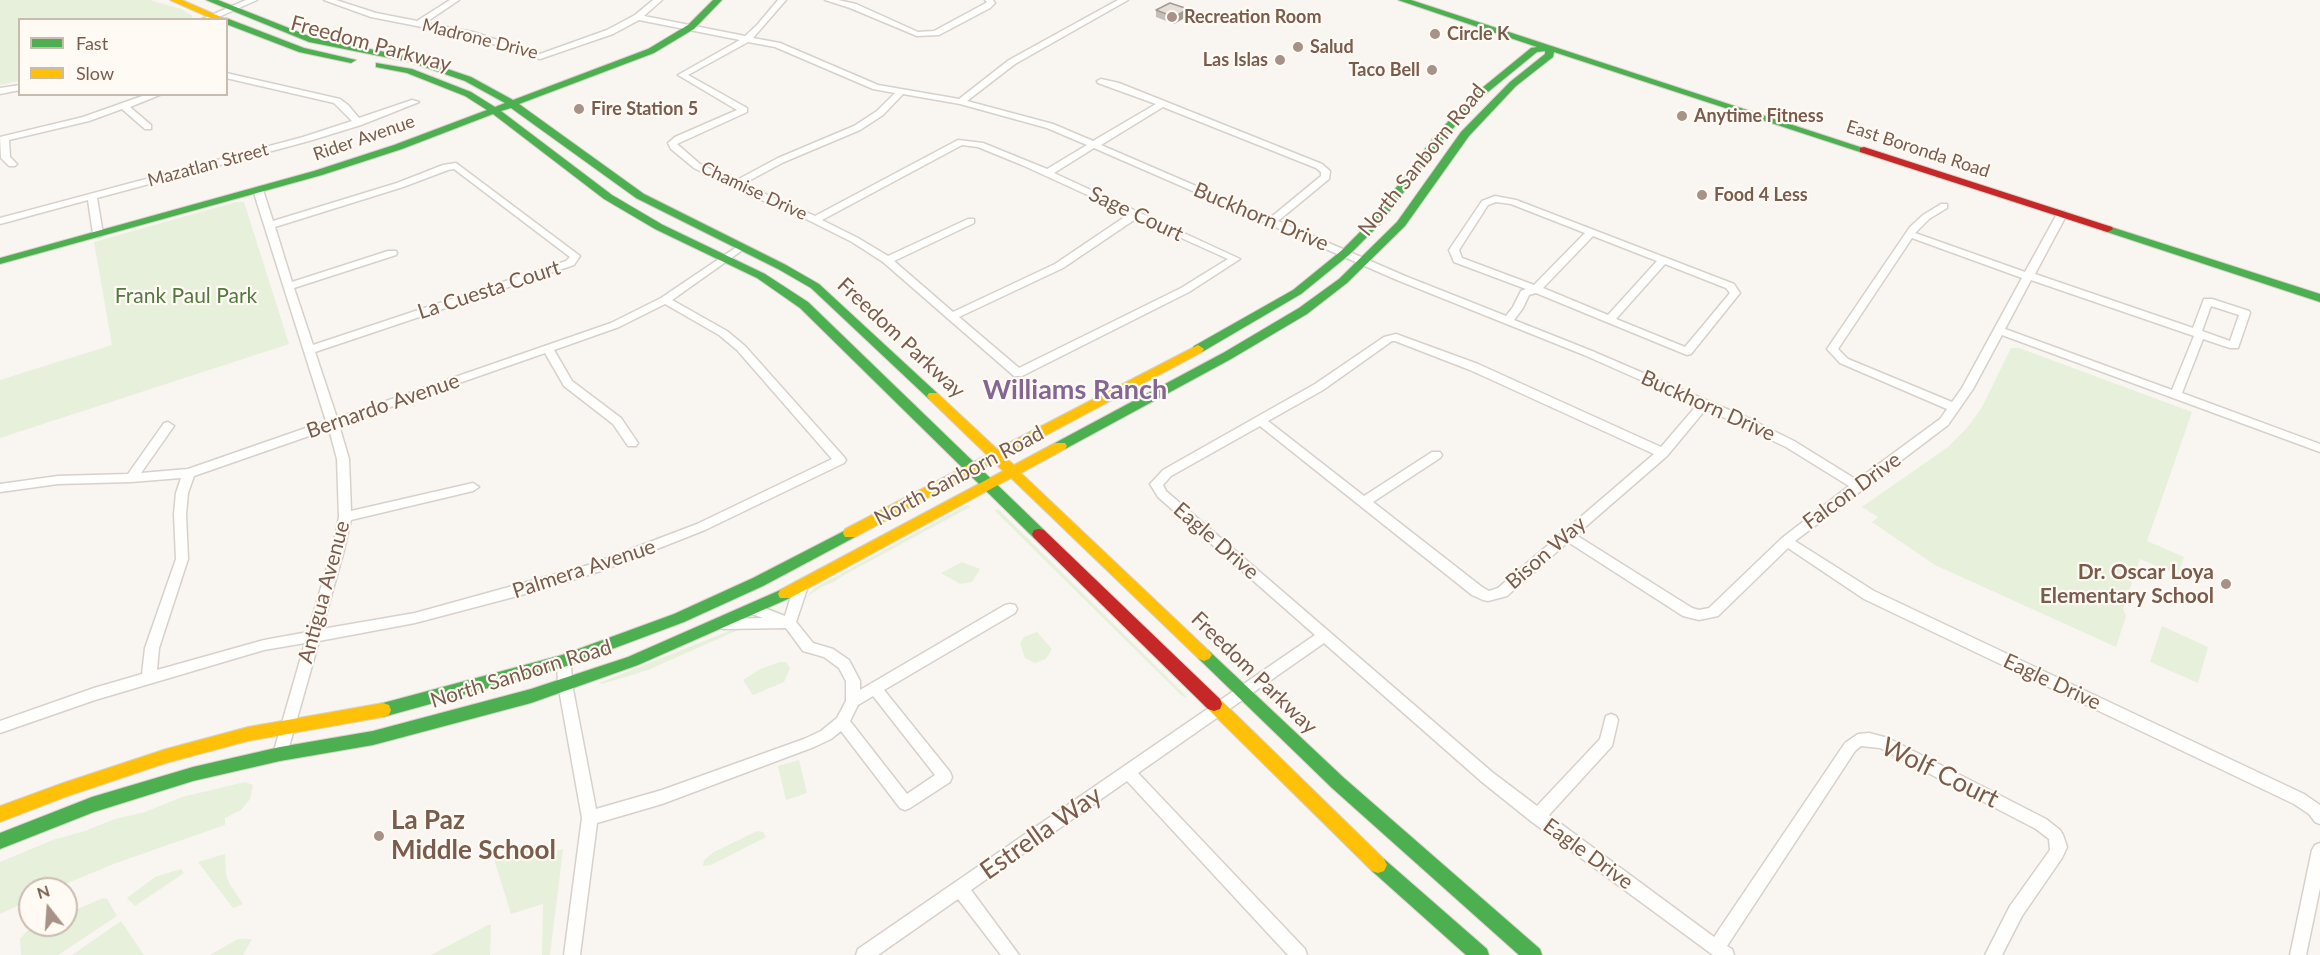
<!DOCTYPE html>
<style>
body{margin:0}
#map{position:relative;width:2320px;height:955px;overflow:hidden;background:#f9f5f0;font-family:Lato,sans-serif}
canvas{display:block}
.legend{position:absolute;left:18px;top:18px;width:210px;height:78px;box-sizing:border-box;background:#fffaf3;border:2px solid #cabbb1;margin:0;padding:8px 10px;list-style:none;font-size:18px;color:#7a5c4d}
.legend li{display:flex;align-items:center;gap:12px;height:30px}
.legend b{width:30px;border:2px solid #cabbb1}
.north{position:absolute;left:18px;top:877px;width:60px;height:60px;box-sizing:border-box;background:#fffaf3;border:2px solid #cabbb1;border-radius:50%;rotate:343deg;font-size:16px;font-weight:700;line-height:24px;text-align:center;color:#7a5c4d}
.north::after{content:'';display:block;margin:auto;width:21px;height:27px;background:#a69286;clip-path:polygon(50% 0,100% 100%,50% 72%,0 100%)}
</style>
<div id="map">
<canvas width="2320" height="955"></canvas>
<ul class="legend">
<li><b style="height:8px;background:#4caf50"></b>Fast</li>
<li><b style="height:8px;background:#ffc107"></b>Slow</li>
</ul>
<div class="north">N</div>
</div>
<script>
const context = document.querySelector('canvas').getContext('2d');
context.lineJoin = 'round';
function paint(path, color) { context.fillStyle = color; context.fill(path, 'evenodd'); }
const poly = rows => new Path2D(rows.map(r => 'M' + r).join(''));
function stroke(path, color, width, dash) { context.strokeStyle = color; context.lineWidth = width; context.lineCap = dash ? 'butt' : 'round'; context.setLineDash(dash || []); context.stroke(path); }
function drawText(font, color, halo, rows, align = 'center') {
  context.font = font + ' Lato,sans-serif'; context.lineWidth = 4.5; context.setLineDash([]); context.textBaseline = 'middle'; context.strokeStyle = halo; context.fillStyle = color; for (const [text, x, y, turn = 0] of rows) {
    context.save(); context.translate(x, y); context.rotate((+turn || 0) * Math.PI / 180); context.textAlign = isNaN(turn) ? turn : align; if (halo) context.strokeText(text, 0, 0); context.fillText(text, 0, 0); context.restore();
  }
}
paint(poly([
 [0,0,150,0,181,9,193,16,190,20,20,20,19,81,0,85],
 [236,202,244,202,289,344,0,438,0,380,112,345,94,242],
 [2011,348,2019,348,2192,412,2147,541,2184,557,2178,575,2140,559,2123,609,2126,616,2116,647,1935,565,1872,522,1878,517,1862,507,1948,447,1967,428,1982,407],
 [967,505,970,507,844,575,834,582,821,587,805,598,815,588],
 [998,509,1183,693,1187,698,1182,696,995,511],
 [962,562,980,569,972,582,960,584,941,573],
 [2162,626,2208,647,2198,683,2150,662],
 [745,627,648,670,602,684,599,683,734,629],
 [1037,632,1052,649,1046,659,1035,663,1025,658,1020,643,1024,637],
 [780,662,786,662,790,668,784,682,753,695,743,680,760,669],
 [799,760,807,793,786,800,778,766],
 [245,782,253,785,250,799,241,810,225,818,225,825,116,863,53,889,30,889,30,900,0,914,0,862,53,840,85,831,115,819,145,812,182,797],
 [757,831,763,832,766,837,711,865,703,866,704,860,714,852],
 [537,844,538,856,563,849,550,955,542,955,543,904,511,914,494,859],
 [225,854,226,874,229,883,243,904,233,908,198,862],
 [181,869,184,873,135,906,127,898,155,877],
 [103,898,107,899,117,916,58,955,21,955,20,939,27,931,41,925,66,925,66,914],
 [121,921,144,955,72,955],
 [488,925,491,925,490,955,431,955],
 [238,939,252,939,243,955,210,955]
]), '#e7f0db');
const street = poly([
 [246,0,257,0,212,20,200,20,246,0],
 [324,0,336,0,376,13,417,21,450,0,459,0,425,23,473,32,540,54,607,30,635,15,653,0,662,0,644,16,745,36,757,25,778,0,786,0,753,38,780,43,878,85,959,99,1009,60,1118,0,1128,0,1015,64,967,101,1053,124,1093,141,1156,104,1098,83,1097,81,1101,79,1119,83,1322,164,1330,171,1329,179,1278,221,1405,276,1506,316,1513,307,1521,291,1526,289,1454,262,1449,250,1482,201,1495,196,1516,200,1734,284,1740,293,1691,354,1687,355,1536,293,1529,295,1523,308,1514,320,1592,351,1750,419,1794,441,1857,480,1940,419,1947,409,1840,363,1827,349,1910,227,1923,215,1941,204,1947,204,1947,208,1929,219,1915,233,2025,272,2057,214,2059,212,2065,212,2067,214,2035,274,2193,328,2204,299,2212,299,2249,311,2250,313,2238,348,2230,348,2203,339,2182,393,2320,444,2320,452,2002,335,1973,389,1948,425,1795,541,1874,591,2304,794,2320,805,2320,824,2315,822,2309,814,2294,804,1864,599,1788,548,1718,616,1699,620,1683,616,1568,542,1507,596,1488,601,1483,600,1472,595,1260,426,1171,476,1163,485,1166,491,1492,772,1537,806,1600,739,1606,716,1611,714,1616,716,1618,720,1612,746,1549,815,1714,937,1845,743,1858,734,1869,733,1888,738,2046,819,2060,830,2063,835,2067,847,2062,858,2022,916,2002,955,1985,955,2010,906,2050,850,2049,839,2036,829,1880,748,1861,746,1855,751,1727,946,1732,949,1734,955,1713,955,1532,822,1482,782,1324,643,1138,773,1305,949,1307,955,1288,955,1127,781,971,890,1019,955,1001,955,958,899,878,955,856,955,858,949,1315,635,1158,497,1150,484,1163,470,1315,384,1384,337,1396,334,1478,364,1661,447,1697,405,1584,355,1397,280,1094,148,1054,173,1240,259,1189,292,1022,376,1014,376,883,262,852,242,802,217,731,187,694,168,671,149,668,143,675,137,737,110,678,75,740,40,639,20,613,34,540,59,468,36,371,17,324,0],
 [748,42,775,47,873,89,895,93,877,111,854,126,778,158,735,181,700,164,677,144,747,112,747,108,688,75,748,42],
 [903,94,960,104,1047,128,1087,145,1047,169,983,143,958,140,815,216,743,184,784,162,860,130,883,115,903,94],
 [1163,107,1316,168,1321,172,1321,176,1270,218,1101,145,1163,107],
 [962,145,978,147,1022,165,1129,214,1055,264,953,312,894,261,974,223,974,219,968,219,888,256,858,238,822,220,962,145],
 [1496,202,1511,204,1585,233,1534,285,1462,258,1459,250,1488,205,1496,202],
 [1137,218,1228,259,1181,288,1019,368,959,317,1063,268,1137,218],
 [1593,236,1657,261,1608,315,1543,288,1593,236],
 [1912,238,2022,278,1962,388,1952,402,1848,359,1838,349,1912,238],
 [1665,264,1726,288,1730,293,1685,347,1616,319,1665,264],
 [2031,280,2194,336,2172,390,2005,329,2031,280],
 [2211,306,2239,315,2230,341,2202,331,2211,306],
 [1392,341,1395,341,1470,370,1654,454,1498,588,1489,591,1482,587,1373,502,1440,458,1442,455,1440,452,1432,452,1364,496,1268,421,1323,390,1392,341],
 [1706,409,1786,447,1849,486,1782,538,1709,608,1699,610,1692,608,1576,535,1667,456,1706,409],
 [825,0,838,0,856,4,918,32,934,31,984,4,987,2,985,0,993,0,995,3,990,8,939,35,917,36,850,8,825,0],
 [226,73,340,99,348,105,359,118,412,100,419,102,361,125,309,141,97,198,103,234,101,236,98,237,93,234,88,200,0,224,0,218,303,137,352,121,334,103,226,78,226,73],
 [20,85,20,90,0,94,0,88,20,85],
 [148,94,162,94,130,107,151,125,151,129,145,129,122,109,89,121,9,140,10,157,17,164,15,166,9,166,1,158,0,137,83,117,148,94],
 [456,163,580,256,574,265,315,352,337,418,611,323,661,298,741,244,744,245,744,249,672,300,727,331,745,346,844,457,846,460,844,463,705,530,601,571,540,590,415,623,319,641,287,754,285,758,280,760,275,758,273,754,305,643,264,650,95,700,0,733,0,721,94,688,142,674,145,648,176,559,174,514,176,493,181,478,131,482,58,484,0,492,0,484,58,476,128,474,164,423,168,422,174,426,141,473,188,469,326,421,253,190,258,187,263,190,273,221,397,183,443,165,456,163],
 [454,169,570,257,566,261,313,345,294,288,396,255,397,253,396,251,388,251,292,282,275,227,403,187,448,170,454,169],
 [665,304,719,335,737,350,832,459,697,524,592,564,415,613,322,629,344,550,351,520,473,491,479,487,473,483,351,511,349,459,339,425,545,353,564,386,613,424,628,446,636,446,638,443,621,418,572,381,554,350,619,327,665,304],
 [329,429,337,459,339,517,332,550,308,632,264,640,157,670,159,648,188,559,186,514,188,493,194,476,329,429],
 [801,581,806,582,808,586,796,622,813,643,833,649,849,660,860,681,860,690,1005,605,1010,604,1015,605,1017,609,1015,613,884,690,950,772,952,777,950,782,910,808,905,810,900,808,841,731,831,739,814,747,662,804,597,823,580,955,564,955,582,818,558,684,557,661,559,657,564,655,569,657,571,661,572,684,596,809,662,790,804,739,821,731,837,718,846,701,846,681,839,668,824,657,803,651,786,628,724,629,719,628,717,624,719,620,724,619,763,618,749,613,747,609,749,605,754,604,785,616,794,586,796,582,801,581],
 [873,696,935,775,907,794,850,721,858,705,873,696],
 [2320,843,2320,888,2306,955,2290,955,2312,850,2315,845,2320,843]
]);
const fast = poly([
 [206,0,218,0,314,38,415,58,471,77,513,100,648,49,688,25,713,0,722,0,694,29,654,53,519,104,644,194,786,265,819,284,937,393,939,396,937,399,929,399,811,288,778,269,636,198,511,108,501,111,612,195,663,225,765,274,808,302,1044,530,1046,534,1044,538,1034,538,800,308,757,278,655,229,604,199,493,114,402,149,322,175,0,264,0,258,314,171,394,145,487,110,465,96,407,73,376,67,376,63,412,69,471,92,495,107,505,103,465,81,410,62,309,42,206,0],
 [1398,0,1411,0,1869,150,1868,152,1860,152,1554,52,1553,57,1516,86,1469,136,1405,226,1347,283,1307,314,1231,359,1065,449,1055,449,1053,446,1055,443,1223,353,1299,308,1339,279,1397,222,1461,132,1510,82,1545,54,1545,51,1537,52,1477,101,1441,142,1380,224,1349,255,1301,294,1202,352,1194,352,1192,349,1194,346,1293,290,1341,251,1372,220,1433,138,1471,97,1531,48,1537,47,1398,0],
 [226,18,304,48,356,60,351,63,299,52,226,24,226,20,223,20,226,18],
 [2108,226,2320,294,2320,302,2104,231,2103,229,2108,226],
 [850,528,855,529,857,533,855,537,763,586,684,622,564,667,383,717,377,715,375,710,377,705,383,703,562,655,674,614,753,578,850,528],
 [785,588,790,590,792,594,790,598,638,665,531,703,373,745,280,761,193,781,94,812,0,849,0,833,92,797,193,767,280,747,373,731,531,689,628,657,785,588],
 [1204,649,1209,651,1344,778,1540,949,1542,955,1519,955,1332,788,1199,659,1196,655,1199,651,1204,649],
 [1378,857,1384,859,1487,949,1489,955,1466,955,1372,871,1369,865,1372,859,1378,857]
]);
const slow = poly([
 [170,0,182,0,228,20,226,22,226,20,215,20,170,0],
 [1198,345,1204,349,1202,352,1005,457,1014,465,1055,443,1065,443,1067,446,1065,449,1021,473,1209,651,1212,655,1209,659,1204,661,1199,659,1011,478,790,598,780,598,778,594,780,590,1003,471,994,462,855,537,845,537,843,533,845,529,987,455,929,399,927,396,929,393,937,393,997,449,1198,345],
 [1214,697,1220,699,1384,859,1387,865,1384,871,1378,873,1372,871,1208,709,1206,704,1208,699,1214,697],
 [383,703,389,705,391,710,389,715,383,717,248,741,166,763,65,797,0,822,0,806,63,783,166,749,248,727,383,703]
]);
const jam = poly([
 [1864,147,2112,227,2113,229,2108,232,2104,231,1860,152,1860,148,1864,147],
 [1039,529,1044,530,1220,699,1222,704,1220,709,1214,711,1208,709,1034,538,1032,534,1034,530,1039,529]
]);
stroke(street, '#d7d1cb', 3);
stroke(fast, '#d9d2cb', 2);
stroke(slow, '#d9d2cb', 2);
stroke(jam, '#d9d2cb', 2);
paint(street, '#fefefd');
paint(fast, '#4caf50');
paint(slow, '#ffc107');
paint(jam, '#c62828');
paint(poly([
 [1188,9,1188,16,1174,24,1156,17,1156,10]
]), '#c6bfb9');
paint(poly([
 [1188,9,1188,16,1174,24,1174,17]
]), '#a19b96');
const building = poly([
 [1170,3,1188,9,1174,17,1156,10,1170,3]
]);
paint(building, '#e6ded7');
stroke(building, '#a19b96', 1.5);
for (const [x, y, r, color] of [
 [1172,17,6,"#a69286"],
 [1435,34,6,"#a69286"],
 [1298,47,6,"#a69286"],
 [1280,60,6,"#a69286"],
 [1432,70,6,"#a69286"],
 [579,109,6,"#a69286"],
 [1682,116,6,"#a69286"],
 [1702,195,6,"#a69286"],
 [2226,584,6,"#a69286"],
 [379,836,6,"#a69286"]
]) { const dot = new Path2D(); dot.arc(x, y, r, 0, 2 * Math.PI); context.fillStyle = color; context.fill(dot); stroke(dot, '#fffaf3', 2); }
drawText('bold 18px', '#7a5c4d', '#fffaf3', [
 ["Recreation Room",1184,17],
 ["Circle K",1447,34],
 ["Salud",1310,47],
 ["Las Islas",1268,60,"right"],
 ["Taco Bell",1420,70,"right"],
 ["Fire Station 5",591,109],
 ["Anytime Fitness",1694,116],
 ["Food 4 Less",1714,195]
], 'left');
drawText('18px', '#7a5c4d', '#fffaf3', [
 ["Madrone Drive",480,39,14],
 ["Rider Avenue",364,138,-19],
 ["East Boronda Road",1918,149,18],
 ["Mazatlan Street",208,165,-15],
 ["Chamise Drive",754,191,25]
]);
drawText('21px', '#7a5c4d', '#fffaf3', [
 ["Freedom Parkway",371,44,15],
 ["North Sanborn Road",1422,160,-51],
 ["Sage Court",1136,214,25],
 ["Buckhorn Drive",1261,217,23],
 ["La Cuesta Court",489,290,-18],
 ["Freedom Parkway",901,338,43],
 ["Bernardo Avenue",383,406,-19],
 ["Buckhorn Drive",1708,406,24],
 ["North Sanborn Road",959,476,-28],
 ["Falcon Drive",1852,491,-36],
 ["Eagle Drive",1216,541,41],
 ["Bison Way",1546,553,-41],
 ["Palmera Avenue",584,569,-18],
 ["Antigua Avenue",324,592,-75],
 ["Freedom Parkway",1254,673,44],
 ["North Sanborn Road",521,674,-17],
 ["Eagle Drive",2052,682,25],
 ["Eagle Drive",1588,854,36]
]);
drawText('21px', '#537a41', '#fffaf3', [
 ["Frank Paul Park",186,296]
]);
drawText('bold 21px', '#7a5c4d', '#fffaf3', [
 ["Dr. Oscar Loya",2214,572],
 ["Elementary School",2214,596]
], 'right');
drawText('26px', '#7a5c4d', '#fffaf3', [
 ["Wolf Court",1940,773,26],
 ["Estrella Way",1041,833,-35]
]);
drawText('bold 26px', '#7a5c4d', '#fffaf3', [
 ["La Paz",391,821],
 ["Middle School",391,851]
], 'left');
drawText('bold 27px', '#846695', '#fffaf3', [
 ["Williams Ranch",1075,390]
]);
</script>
